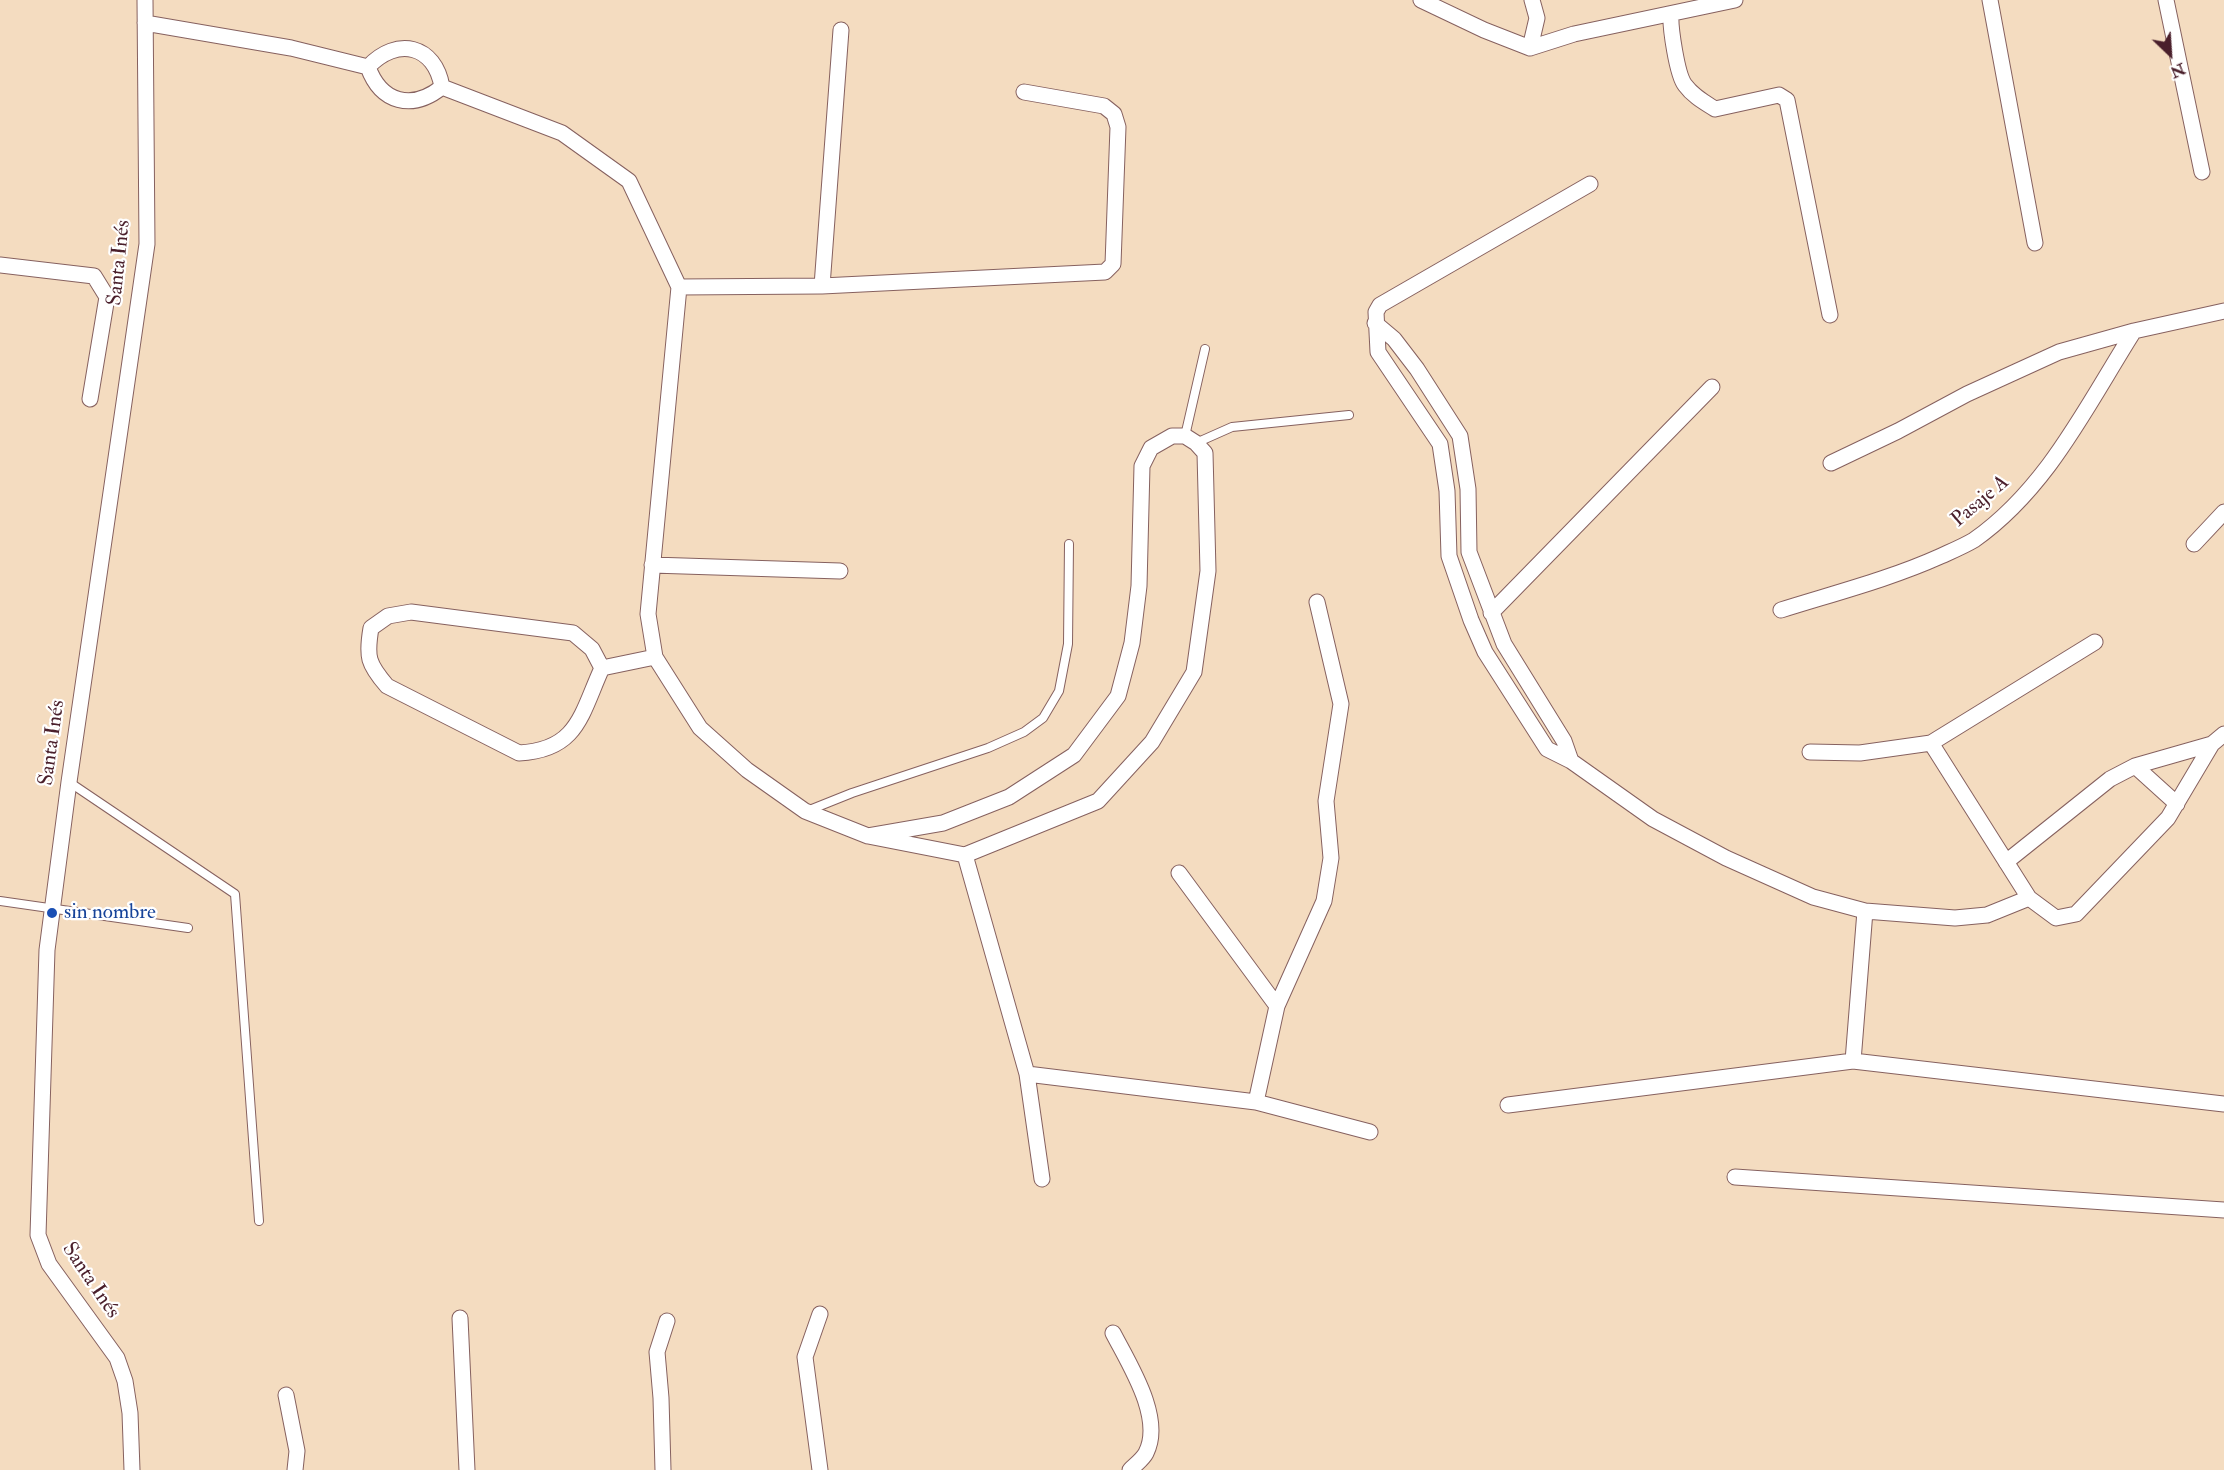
<!DOCTYPE html>
<html>
<head>
<meta charset="utf-8">
<style>
	body { margin:0 }
	#map { position:relative; width:2224px; height:1470px; overflow:hidden; background:#f4dcc0; font-family:"IM FELL Double Pica",serif }
	canvas { display:block }
	.north { position:absolute; left:2140px; top:24px; width:60px; height:60px; -webkit-text-stroke:4px #fff; paint-order:stroke; rotate:155deg; font-size:16px; font-weight:700; line-height:24px; text-align:center; color:#4a1f2b }
	.north::after { content:''; display:block; margin:auto; width:21px; height:27px; background:#4a1f2b; clip-path:polygon(50% 0,100% 100%,50% 72%,0 100%) }
</style>
</head>
<body>
<div id="map">
<canvas width="2224" height="1470"></canvas>
<div class="north">N</div>
</div>
<script>
const c = document.querySelector('canvas').getContext('2d');
c.lineJoin = 'round';
function trace(path, color, width, dash) {
  c.strokeStyle = color;
  c.lineWidth = width;
  c.lineCap = dash ? 'butt' : 'round';
  c.setLineDash(dash || []);
  c.stroke(path);
}
function write(font, color, halo, rows, align = 'center') {
  c.font = font + ' "IM FELL Double Pica",serif';
  c.lineWidth = 4.5;
  c.setLineDash([]);
  c.textBaseline = 'middle';
  c.strokeStyle = halo;
  c.fillStyle = color;
  for (const [text, x, y, turn = 0] of rows) {
    c.save();
    c.translate(x, y);
    c.rotate((+turn || 0) * Math.PI / 180);
    c.textAlign = isNaN(turn) ? turn : align;
    if (halo) c.strokeText(text, 0, 0);
    c.fillText(text, 0, 0);
    c.restore();
  }
}
const service = new Path2D(`
	M1185,436L1205,349
	M1196,443L1232,427L1349,415
	M69,782L235,894L259,1221
	M807,811L852,793L988,748L1024,732L1043,718L1059,691L1068,644L1069,544
	M0,901L188,928`);
const minor = new Path2D(`
	M1421,0L1484,30L1530,48
	M1990,0L2035,243
	M2166,0L2202,172
	M1671,14C1670,27 1677,75 1685,85C1693,96 1704,102 1715,109L1779,95L1787,100L1830,315
	M145,23L291,48L368,67
	M1530,48L1574,34L1735,0
	M1530,48L1537,18L1532,0
	M368,67C397,36 435,45 442,87
	M368,67C381,103 412,111 442,87
	M442,87L562,133L629,181L679,287L648,614L655,657L700,728L747,770L805,811L868,836L965,855L1098,801L1152,742L1194,672L1208,571L1205,453L1196,443L1185,436H1172L1151,448L1142,466L1139,586L1132,643L1118,696L1074,755L1009,797L943,823L868,836
	M1590,184L1380,305L1376,312L1378,352L1440,444L1447,491L1449,556L1471,620L1485,652L1547,749L1571,761L1653,819L1726,858L1813,897L1865,911L1955,918L1987,915L2029,898L2056,918L2076,914L2168,818L2212,744L2224,734
	M0,265L94,276L107,297L90,399
	M822,286L841,30
	M679,287L822,286L1105,272L1113,264L1118,127L1114,114L1104,106L1024,92
	M1375,323L1394,339L1417,369L1460,436L1468,489L1469,552L1504,644L1564,741L1571,761
	M1831,463L1898,431L1967,394L2059,352L2134,331L2224,311
	M2194,544L2224,512
	M652,565L840,571
	M1781,610C1835,593 1890,579 1941,556C1952,551 1964,546 1974,540C2048,488 2087,405 2134,331
	M411,612L573,633L592,649L602,668C581,714 578,750 519,753L387,686C368,664 366,657 371,628L388,616Z
	M1491,613L1712,387
	M602,668L655,657
	M1810,752L1860,753L1931,743
	M2135,766L2177,804
	M965,855L1027,1074L1042,1179
	M2006,862L2110,779L2135,766L2212,744
	M1179,873L1277,1006
	M2029,898L1931,743L2095,642
	M1865,911L1853,1061L2224,1104
	M1027,1074L1256,1102L1370,1132
	M1256,1102L1277,1006L1324,901L1331,858L1326,801L1341,704L1317,602
	M1508,1105L1853,1061
	M1735,1177L2224,1210
	M460,1318L467,1470
	M1113,1333C1129,1364 1164,1418 1146,1453C1143,1459 1135,1465 1130,1470
	M286,1395L297,1451L295,1470
	M132,1470L130,1413L125,1381L117,1358L49,1264L38,1235L47,950L69,782L147,244L145,0
	M663,1470L661,1398L657,1352L667,1321
	M820,1470L805,1357L820,1314`);
const markers = [
	[52,913,6,"#1a4fb4"]
];
const streetNames = [
	["Santa Inés",120,263,-84],
	["Pasaje A",1981,502,-40],
	["Santa Inés",53,743,-82],
	["Santa Inés",90,1281,56]
];
const transitNames = [
	["sin nombre",64,913]
];
trace(service, '#86615f', 10);
trace(minor, '#86615f', 17);
trace(service, '#fff', 8);
trace(minor, '#fff', 15);
for (const [x, y, r, color] of markers) {
  const dot = new Path2D();
  dot.arc(x, y, r, 0, 2 * Math.PI);
  c.fillStyle = color;
  c.fill(dot);
  trace(dot, '#fff', 2);
}
write('21px', '#4a1f2b', '#fff', streetNames);
write('21px', '#164399', '#fff', transitNames, 'left');
</script>
</body>
</html>
